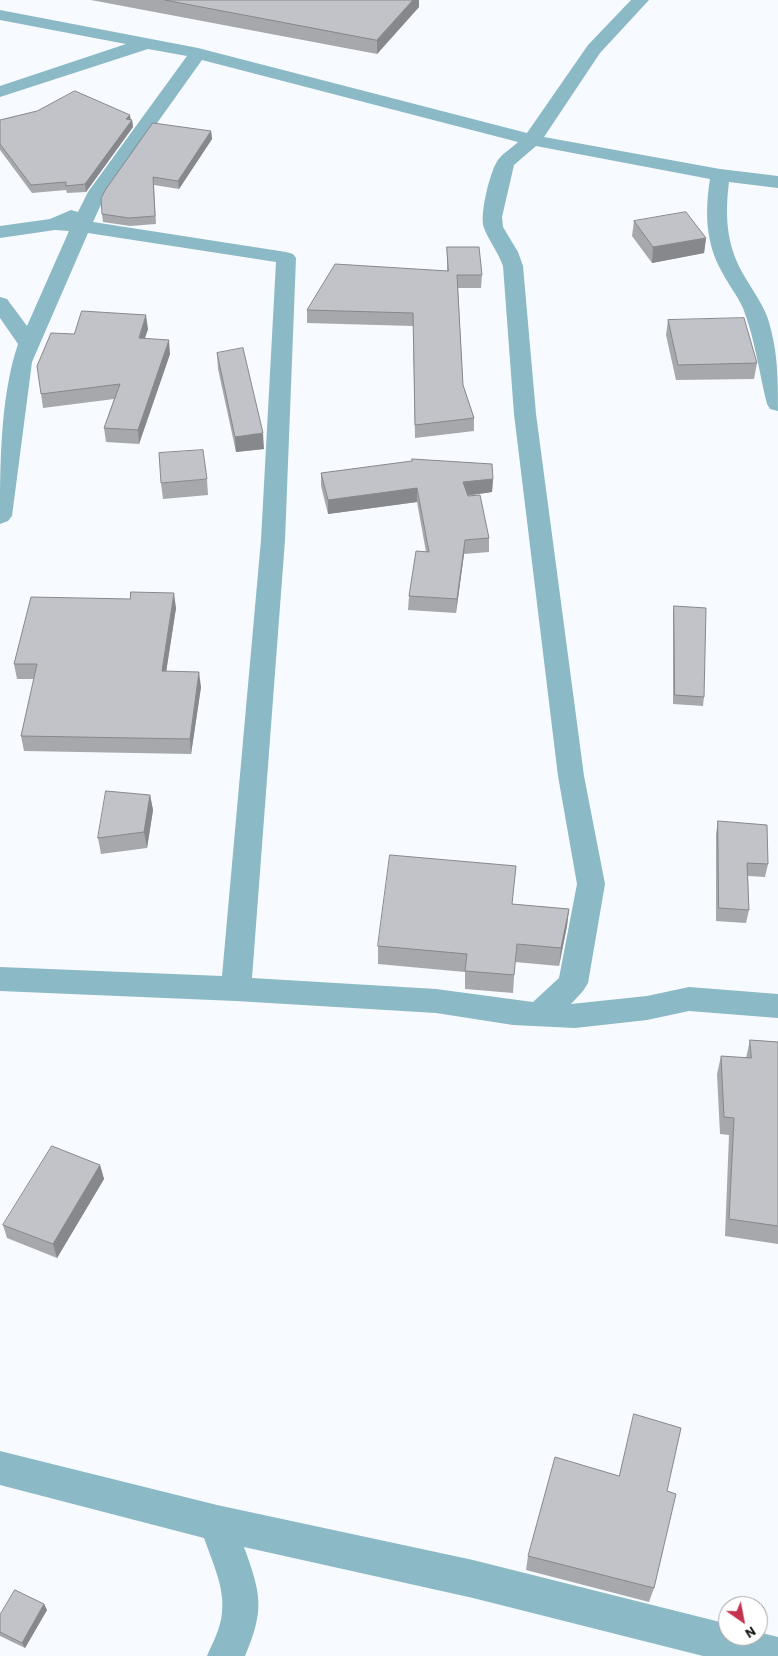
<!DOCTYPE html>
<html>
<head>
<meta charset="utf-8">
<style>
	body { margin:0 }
	#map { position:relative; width:778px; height:1656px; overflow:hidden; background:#f7faff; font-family:Barlow,sans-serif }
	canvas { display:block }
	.north { position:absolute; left:718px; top:1596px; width:50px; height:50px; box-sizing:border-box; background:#fff; border:1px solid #a1a1a2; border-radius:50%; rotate:147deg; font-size:14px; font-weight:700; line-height:20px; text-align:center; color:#141517 }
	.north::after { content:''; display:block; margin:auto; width:18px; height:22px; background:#c33350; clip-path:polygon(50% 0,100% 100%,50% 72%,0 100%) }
</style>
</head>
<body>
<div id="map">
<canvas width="778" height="1656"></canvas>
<div class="north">N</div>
</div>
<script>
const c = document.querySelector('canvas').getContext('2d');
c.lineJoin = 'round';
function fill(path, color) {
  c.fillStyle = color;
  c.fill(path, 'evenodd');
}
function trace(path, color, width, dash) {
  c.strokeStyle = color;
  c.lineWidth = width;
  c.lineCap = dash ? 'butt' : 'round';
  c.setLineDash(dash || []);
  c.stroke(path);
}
const minor = new Path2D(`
	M631,0H649L600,53L544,137L720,169L778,176V188L729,182C725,214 726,243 742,272C751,288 762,302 768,319C778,352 778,377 778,411L770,409L767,404C759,372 755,339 743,308C737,295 728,284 722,272C705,242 705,211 710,179L536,146L514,165L502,217L503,227L518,252L523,266L536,414L584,776L605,884L588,983L583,991L571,1004L647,996L689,987L778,994V1018L689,1011L647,1020L575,1028L513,1025L436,1013L236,1001L0,991V967L222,976L261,540L276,262L88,233L32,362L12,516L8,521L0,524C0,467 0,397 18,344L0,318V297L7,299L27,326L69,231L55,230L0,238V226L50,219L71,210L78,212L88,192L187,56L148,49L0,97V86L126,44L0,20V10L198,48L527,133L588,45ZM202,60L518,142C512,148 503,153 498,160C490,171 479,216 484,228C489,241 498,252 503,266L514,414L558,776L577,884L559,978L533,1002L436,989L252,978L285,540L296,258L293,254L286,252L93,222L105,196Z
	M0,1451L217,1505L473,1560L728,1624V1636H758V1632L778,1637V1656H703L473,1598L244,1547C261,1594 265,1609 245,1656H207C213,1642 221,1628 222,1612C225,1588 212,1561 204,1538L0,1485Z`);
const wall = new Path2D(`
	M91,0H419V7L377,54Z
	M0,120L130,119L132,120L133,127L86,192L67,193L66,190L32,193L0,150Z
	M211,131L212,139L179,189L154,185L156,224L130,226L103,222L102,214Z
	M634,221L706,238L704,253L652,263L632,236Z
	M447,247L482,275L481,288H458L463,385L474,418V431L415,438L413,326L307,323V310L447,271Z
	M668,320L757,363L754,379L676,380L666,335Z
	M148,329L145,338L170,354L139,444L106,442L104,428L114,399L43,408L41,394L74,334Z
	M217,353L264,449L236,452L218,369Z
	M321,473L493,479L492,492L467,496L489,538V552L464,554L456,613L408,610L409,596L426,552L417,502L328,514L321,486Z
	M207,479L208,495L163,499L161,483Z
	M674,606L704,697L703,706L673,704V614Z
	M176,608L166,671L201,687L191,754L24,751L21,736L34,679H17L14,664Z
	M150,795L153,810L147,848L101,854L98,838Z
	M718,821L768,864L765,877L748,876L749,910L746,923L716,921V834Z
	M512,904L569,909L567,926L559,966L515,962L513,993L465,989V972L378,964V946Z
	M750,1040L778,1042V1244L725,1236L729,1135L720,1134L717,1074L721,1056L746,1058Z
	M100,1165L104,1179L57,1258L7,1238L3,1225Z
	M619,1476L667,1491L654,1588L649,1602L526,1570L528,1556Z
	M44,1604L47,1610L25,1648L0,1636V1615Z`);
const shadedWall = new Path2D(`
	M413,0H419V7L377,54V40Z
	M130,115L131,121L132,120L133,127L86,192L85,184L126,119Z
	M211,131L212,139L179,189L178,181Z
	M706,238L704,253L652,263L653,247Z
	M146,315L148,329L140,352L139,338Z
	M169,340L170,354L139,444L138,430Z
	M263,433L264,449L236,452L235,437Z
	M493,479L492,492L462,496L463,482Z
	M417,488V502L328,514V500Z
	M465,540L464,554L456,613L457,599Z
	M174,593L176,608L164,686L162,671Z
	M199,672L201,687L191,754L190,739Z
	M150,795L153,810L147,848L144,832Z
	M569,909L567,926L559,966L561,948Z
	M100,1165L104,1179L57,1258L53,1244Z
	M44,1604L47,1610L25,1648L22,1643Z`);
const building = new Path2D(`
	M165,0H413L377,40Z
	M75,91L130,115L126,119L132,120L85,184L66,186V182L31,185L0,144V120L37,111Z
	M153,123L211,131L178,181L153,177L155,216L129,218L102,214L101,198L106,189Z
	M686,212L706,238L653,247L634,221Z
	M447,247H479L482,275H457L463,385L474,418L415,425L413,313L307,310L335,264L448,271Z
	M82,311L146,315L139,338L169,340L138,430L104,428L120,384L41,394L37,366L51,333L74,334Z
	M744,318L757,363L678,365L668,320Z
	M243,348L263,433L235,437L217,353Z
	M203,450L207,479L161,483L159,453Z
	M412,459L492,464L493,479L463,482L468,496L480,495L489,538L465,540L457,599L409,596L416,551L429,552L417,488L328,500L321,473L412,461Z
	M131,592L174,593L162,671L199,672L190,739L21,736L37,664H14L31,597L130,599Z
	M674,606L706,608L704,697L675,695Z
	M106,791L150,795L144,832L98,838Z
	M718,821L767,825L768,864L747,863L749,910L719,908Z
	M390,855L516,866L512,904L569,909L561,948L517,944L514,975L465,971L467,954L378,946Z
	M750,1040L778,1042V1226L729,1219L734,1118L724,1117L721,1056L751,1058Z
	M52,1146L100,1165L53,1244L3,1225Z
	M634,1414L681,1428L667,1491L676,1494L654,1588L528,1556L555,1457L619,1476Z
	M15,1590L44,1604L22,1643L0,1632V1615Z`);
fill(minor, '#8bb9c5');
fill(wall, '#a6a8ac');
fill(shadedWall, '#87888c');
fill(building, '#c1c3c8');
trace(building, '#87888c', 1);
</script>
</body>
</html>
